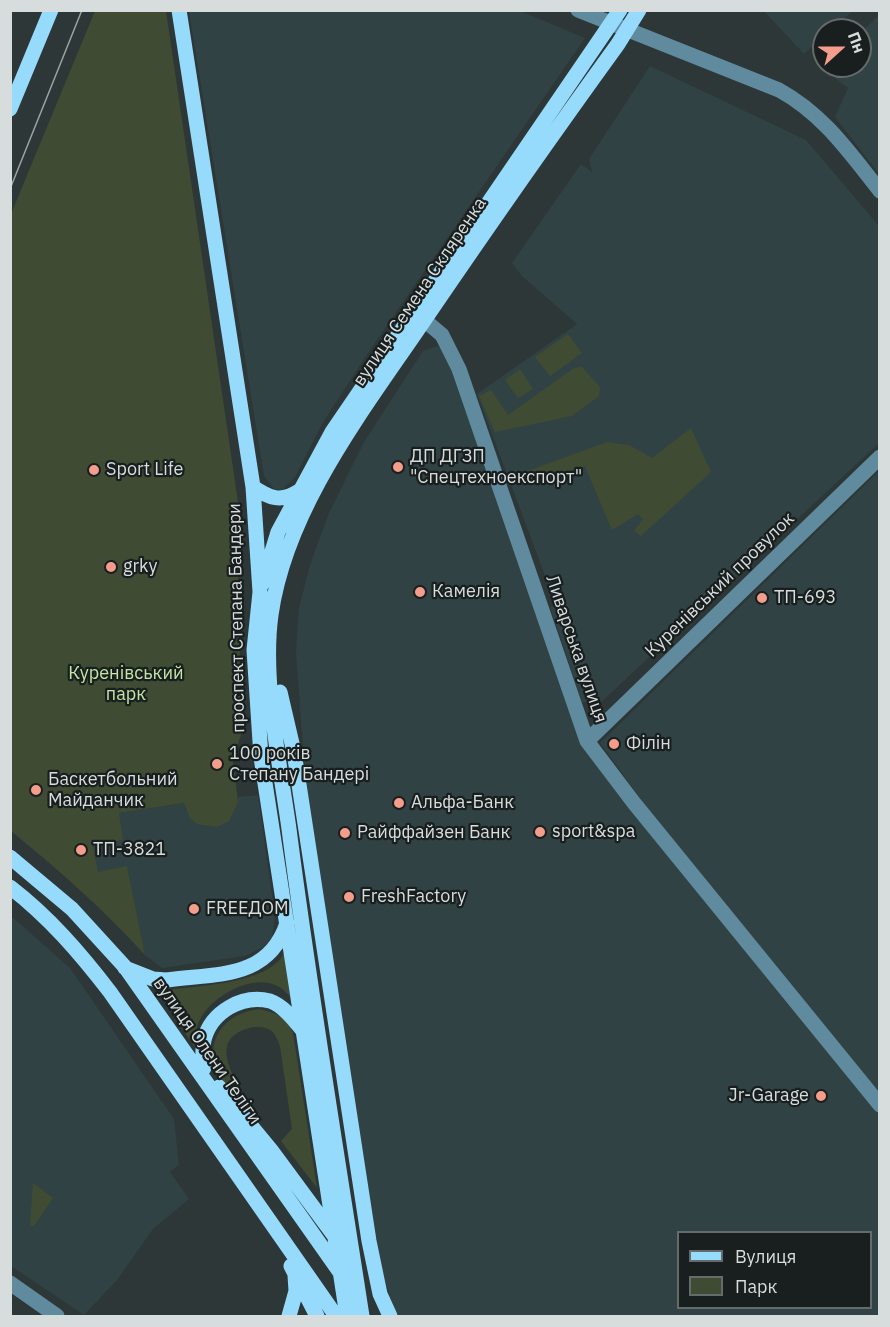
<!DOCTYPE html>
<html>
<head>
<meta charset="utf-8">
<style>
	body { margin:0 }
	#map { position:relative; width:890px; height:1327px; overflow:hidden; background:#2d3737; font-family:"IBM Plex Sans",sans-serif }
	canvas { display:block }
	.frame { position:absolute; inset:0; border:12px solid #d7dddd; pointer-events:none }
	.legend { position:absolute; left:677px; top:1231px; width:195px; height:78px; box-sizing:border-box; background:#191e1e; border:2px solid #656a6a; margin:0; padding:8px 10px; list-style:none; font-size:18px; color:#d7dddd }
	.legend li { display:flex; align-items:center; gap:12px; height:30px }
	.legend b { width:30px; border:2px solid #656a6a }
	.north { position:absolute; left:812px; top:18px; width:60px; height:60px; box-sizing:border-box; background:#191e1e; border:2px solid #656a6a; border-radius:50%; rotate:69deg; font-size:16px; font-weight:700; line-height:24px; text-align:center; color:#d7dddd }
	.north::after { content:''; display:block; margin:auto; width:21px; height:27px; background:#f49d8c; clip-path:polygon(50% 0,100% 100%,50% 72%,0 100%) }
</style>
</head>
<body>
<div id="map">
<canvas width="890" height="1327"></canvas>
<div class="frame"></div>
<ul class="legend">
<li><b style="height:8px;background:#97dbfc"></b>Вулиця</li>
<li><b style="height:16px;background:#3f4c33"></b>Парк</li>
</ul>
<div class="north">Пн</div>
</div>
<script>
const c = document.querySelector('canvas').getContext('2d');
c.lineJoin = 'round';
function fill(path, color) {
  c.fillStyle = color;
  c.fill(path, 'evenodd');
}
function trace(path, color, width, dash) {
  c.strokeStyle = color;
  c.lineWidth = width;
  c.lineCap = dash ? 'butt' : 'round';
  c.setLineDash(dash || []);
  c.stroke(path);
}
function write(font, color, halo, rows, align = 'center') {
  c.font = font + ' "IBM Plex Sans",sans-serif';
  c.lineWidth = 4.5;
  c.setLineDash([]);
  c.textBaseline = 'middle';
  c.strokeStyle = halo;
  c.fillStyle = color;
  for (const [text, x, y, turn = 0] of rows) {
    c.save();
    c.translate(x, y);
    c.rotate((+turn || 0) * Math.PI / 180);
    c.textAlign = isNaN(turn) ? turn : align;
    if (halo) c.strokeText(text, 0, 0);
    c.fillText(text, 0, 0);
    c.restore();
  }
}
const built = new Path2D(`
	M189,11H520L585,38L368,353L322,424L295,477L282,490L274,489L264,476Z
	M764,11H853L830,30H824V35L804,54Z
	M879,15V174L835,117L848,88L822,68L860,66V33Z
	M650,66L806,140L879,226V443L599,704L582,702L550,607L556,605L477,394L577,324L522,276L512,263L581,164L592,172L589,159Z
	M438,346L450,355L571,715L644,803L600,743L879,471V1316H398L393,1306L378,1259L307,798L296,653L299,608L310,565L329,513L364,442L423,351ZM678,1232H870V1308H678Z
	M258,795L275,917L272,937L265,946L245,956L162,968L145,955L127,867L98,872L93,846L122,840L118,813L185,803L186,810L238,802V797Z
	M10,915L70,968L174,1119L179,1165L170,1172L189,1199L153,1229L117,1280L84,1315L11,1266Z`);
const green = new Path2D(`
	M95,11H166L239,509L238,593L242,731L233,761L238,802L229,821L217,827L197,824L190,818L184,803L119,813L123,840L93,846L98,872L127,866L145,955C103,909 59,870 11,831V214Z
	M568,334L582,353L550,376L535,357Z
	M582,367L600,387L599,396L572,416L495,432L479,396L491,390L508,415L574,368Z
	M520,369L533,389L518,398L505,380Z
	M691,428L711,472L641,536L634,531L643,519L638,514L612,530L585,466L526,484L522,473L607,442L629,445L652,458Z
	M284,953L290,997C268,965 217,991 202,1016C195,1026 196,1036 195,1048L158,991C191,986 269,985 284,953Z
	M259,1009C276,1013 287,1016 293,1033L317,1188L281,1141L292,1129L280,1046C278,1041 275,1033 270,1030C257,1022 229,1031 227,1047C224,1060 234,1077 239,1088L233,1094C228,1087 219,1078 216,1070C205,1037 227,1013 259,1009Z
	M33,1183L53,1198L34,1226L30,1225Z`);
const minor = new Path2D(`
	M578,10L779,90C823,114 849,152 880,191
	M416,313L442,335L459,369L587,741L634,803L880,1105
	M587,741L880,457
	M10,1283L57,1316`);
const major = new Path2D(`
	M179,10L253,487L260,592L254,650L261,757L347,1316
	M10,109L51,10
	M253,487C269,498 281,503 299,491
	M262,584L278,532L332,432L620,10
	M280,692L294,752L369,1241L380,1294L390,1316
	M10,857L72,909L125,967L339,1271
	M10,887C49,917 80,953 110,992L336,1316
	M125,968L153,979L166,980C217,973 268,980 287,923
	M204,1068C203,1059 202,1048 204,1040C211,1012 242,994 270,1001C284,1006 295,1021 304,1032
	M219,1087L271,1150L333,1234
	M291,1266L317,1316
	M289,1316L296,1291L295,1275
	M362,1316C337,1154 310,992 289,829C280,764 262,680 271,615C286,508 364,409 423,322C487,228 552,135 618,44L639,10`);
const tram = new Path2D(`
	M10,189L82,10`);
const markers = [
	[398,467,6,"#f49d8c"],
	[94,470,6,"#f49d8c"],
	[111,567,6,"#f49d8c"],
	[420,592,6,"#f49d8c"],
	[762,598,6,"#f49d8c"],
	[614,744,6,"#f49d8c"],
	[217,764,6,"#f49d8c"],
	[36,790,6,"#f49d8c"],
	[399,803,6,"#f49d8c"],
	[540,832,6,"#f49d8c"],
	[345,833,6,"#f49d8c"],
	[81,850,6,"#f49d8c"],
	[349,897,6,"#f49d8c"],
	[194,909,6,"#f49d8c"],
	[821,1096,6,"#f49d8c"]
];
const streetNames = [
	["вулиця Семена Скляренка",420,292,-56],
	["Куренівський провулок",720,585,-44],
	["проспект Степана Бандери",237,618,-91],
	["Ливарська вулиця",576,649,71],
	["вулиця Олени Теліги",207,1051,55]
];
const poiNames = [
	["ДП ДГЗП",410,457],
	["\"Спецтехноекспорт\"",410,478],
	["Sport Life",106,470],
	["grky",123,567],
	["Камелія",432,592],
	["ТП-693",774,598],
	["Філін",626,744],
	["100 років",229,754],
	["Степану Бандері",229,775],
	["Баскетбольний",48,780],
	["Майданчик",48,801],
	["Альфа-Банк",411,803],
	["sport&spa",552,832],
	["Райффайзен Банк",357,833],
	["ТП-3821",93,850],
	["FreshFactory",361,897],
	["FREEДОМ",206,909],
	["Jr-Garage",809,1096,"right"]
];
const parkNames = [
	["Куренівський",126,674],
	["парк",126,695]
];
fill(built, '#304243');
fill(green, '#3f4c33');
trace(minor, '#608a9d', 15);
trace(major, '#97dbfc', 15);
trace(tram, '#9ca3a3', 1.5);
for (const [x, y, r, color] of markers) {
  const dot = new Path2D();
  dot.arc(x, y, r, 0, 2 * Math.PI);
  c.fillStyle = color;
  c.fill(dot);
  trace(dot, '#191e1e', 2);
}
write('18px', '#d7dddd', '#191e1e', streetNames);
write('18px', '#d7dddd', '#191e1e', poiNames, 'left');
write('18px', '#c3e5a5', '#191e1e', parkNames);
</script>
</body>
</html>
